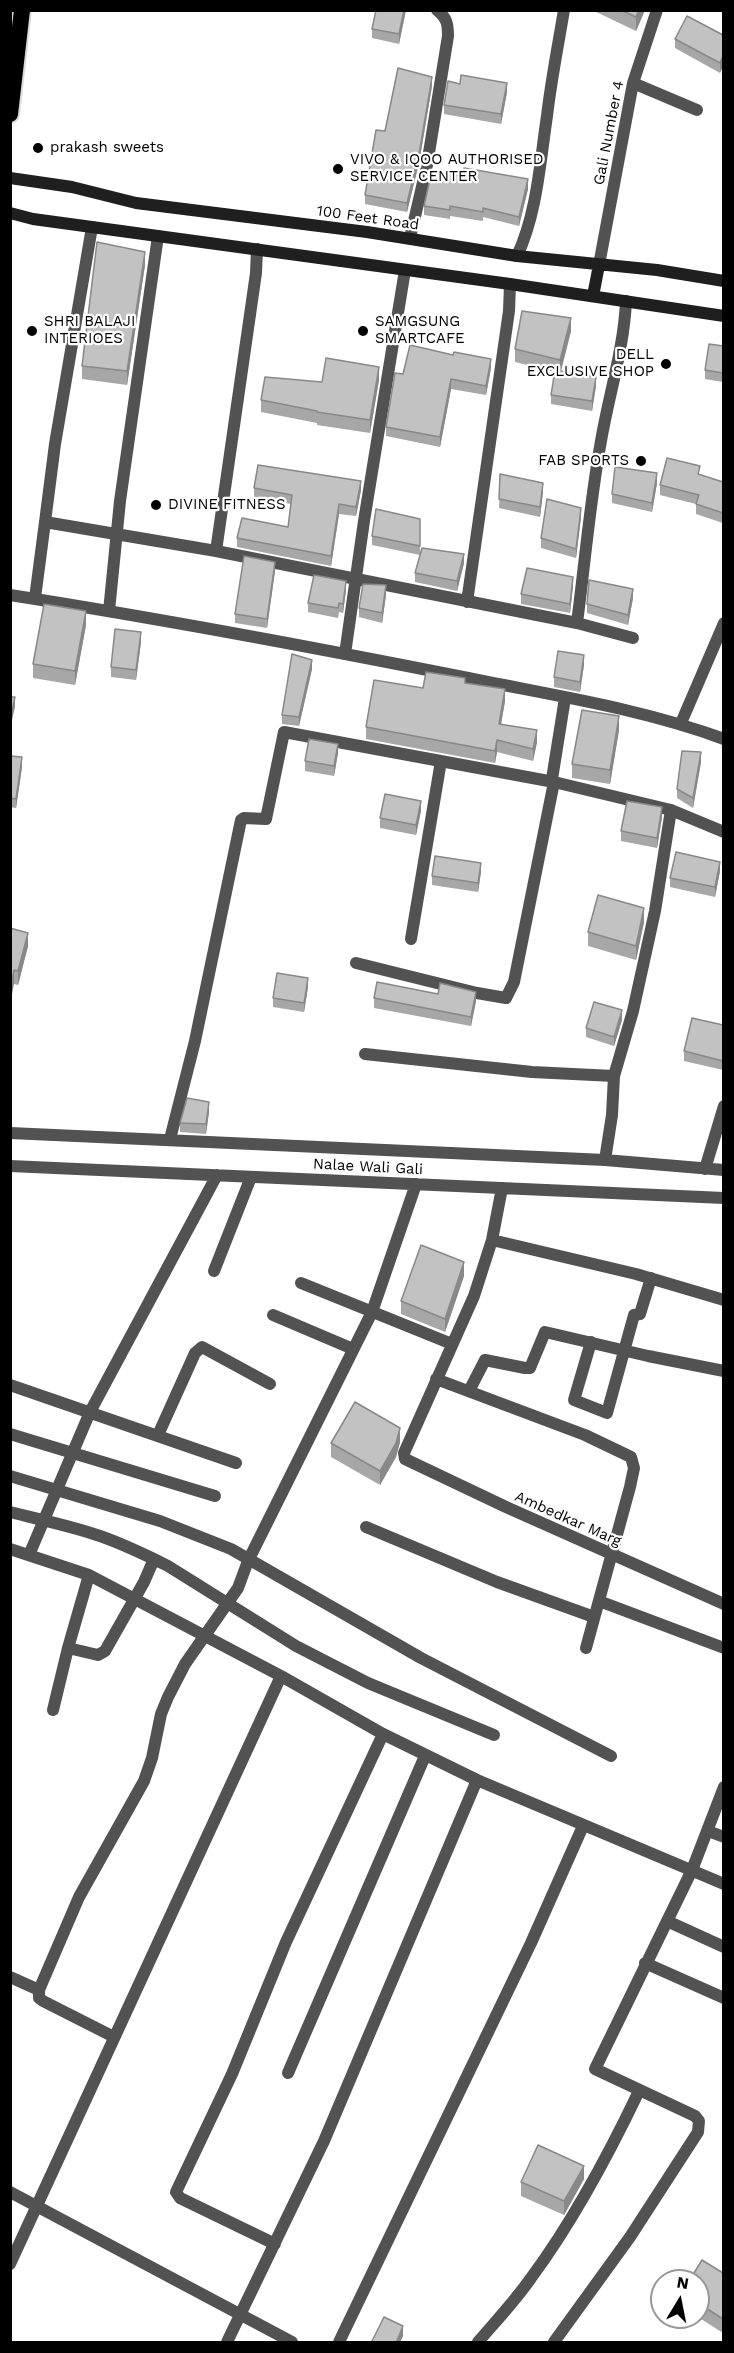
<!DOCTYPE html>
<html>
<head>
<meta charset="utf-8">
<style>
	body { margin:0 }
	#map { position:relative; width:734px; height:2353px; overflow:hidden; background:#fff; font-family:"Work Sans",sans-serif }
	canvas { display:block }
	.frame { position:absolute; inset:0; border:12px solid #000; pointer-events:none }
	.north { position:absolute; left:650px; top:2269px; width:60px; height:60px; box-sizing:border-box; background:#fff; border:2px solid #999; border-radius:50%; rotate:10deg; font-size:16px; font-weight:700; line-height:24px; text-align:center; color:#000 }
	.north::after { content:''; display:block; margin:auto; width:21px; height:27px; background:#000; clip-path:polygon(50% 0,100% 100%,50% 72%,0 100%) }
</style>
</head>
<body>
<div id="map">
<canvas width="734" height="2353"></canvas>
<div class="frame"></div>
<div class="north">N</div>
</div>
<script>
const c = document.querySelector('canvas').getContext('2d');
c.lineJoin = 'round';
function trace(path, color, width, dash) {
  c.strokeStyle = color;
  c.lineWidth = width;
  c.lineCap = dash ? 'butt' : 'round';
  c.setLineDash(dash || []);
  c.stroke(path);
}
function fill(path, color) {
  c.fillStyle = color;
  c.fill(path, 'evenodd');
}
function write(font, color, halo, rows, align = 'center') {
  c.font = font + ' "Work Sans",sans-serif';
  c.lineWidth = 4.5;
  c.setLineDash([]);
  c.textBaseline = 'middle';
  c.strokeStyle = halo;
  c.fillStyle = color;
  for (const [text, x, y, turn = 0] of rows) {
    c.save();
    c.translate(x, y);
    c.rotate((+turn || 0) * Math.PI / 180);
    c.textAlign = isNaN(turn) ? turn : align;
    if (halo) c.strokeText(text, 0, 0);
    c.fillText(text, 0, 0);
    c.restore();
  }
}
const minor = new Path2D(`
	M633,83L697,110
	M410,238L427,165L448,36C448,24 447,18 437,10
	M517,256C537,214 540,162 547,116C551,81 558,46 564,10
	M599,265L633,83L657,10
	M45,522L55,444L92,227
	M216,551L256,273L257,249
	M10,595C162,619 312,647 463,677C550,695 640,708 724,739
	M35,598L45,522L216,551L577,623L633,638
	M467,602L509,311L510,284
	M109,611L120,501L158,236
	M577,623C585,562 590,501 601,441C609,394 624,348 626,301
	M345,654L364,521L405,270
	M681,723L724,623
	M411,939L441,761
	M356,963L477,993L506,998L514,982L554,782L552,779L565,698
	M365,1054L532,1072L614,1076
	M10,1133L605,1160L724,1170
	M170,1139L195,1041L241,820L244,818L266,819L284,732L554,782L671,810L724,832
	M605,1160L612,1115L614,1076L633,1011L655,911L671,810
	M10,1166L724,1198
	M705,1169L724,1106
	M502,1188L492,1240L474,1296L404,1453L405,1459L506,1507L724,1604
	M492,1240L636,1274L724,1300
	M214,1271L251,1177
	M301,1283L452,1344
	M273,1315L353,1349
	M591,1342L574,1400L607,1413L634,1315L640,1314L651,1278
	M436,1379L585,1435L631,1457L634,1468L630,1487L586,1648
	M10,1385L236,1463
	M469,1391L485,1360L525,1368H530L545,1332L648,1356L724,1371
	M10,1434L215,1496
	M158,1435L195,1353L202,1347L270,1384
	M10,1476L160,1521L231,1549L421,1658L611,1756
	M10,1512C41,1520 71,1526 100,1536C123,1544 146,1555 168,1566L296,1646L368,1683L494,1735
	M366,1527L497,1582L594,1617
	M10,1549L89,1575L281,1676L383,1734L477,1780L724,1884
	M29,1555L90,1412L217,1175
	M599,1601L724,1648
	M68,1648L89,1575
	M53,1710L68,1648L98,1655L105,1651L144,1582L154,1559
	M708,1831L724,1837
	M667,1921L724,1947
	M645,1963L724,1998
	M10,1977L39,1990
	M114,2037L43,2001L39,1998V1990L79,1897L144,1781L152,1758L161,1714L168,1697L185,1664L238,1588L248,1561L372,1312L416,1184
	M288,2073L425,1756
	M10,2192L292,2342
	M275,2244L180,2198L176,2192L232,2074L286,1942L383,1734
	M10,2264L281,1676
	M227,2342L324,2141L477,1780
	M339,2342L531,1943L583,1826
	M478,2342C496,2321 515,2301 531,2278C574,2220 608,2156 639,2091
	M554,2342L630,2237L698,2132L699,2121L695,2116L595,2069L692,1870L724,1787`);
const secondary = new Path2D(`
	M10,178L72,187L136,203L367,232L517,256L657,270L724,281
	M10,213L33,219L510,284L724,316
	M593,296L599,265`);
const trunk = new Path2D(`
	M10,114L22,10`);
const wall = new Path2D(`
	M376,10H406L399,44L372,38V29Z
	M592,10H645L636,31Z
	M723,35L720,73L675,48V39Z
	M460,84L507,92L501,124L444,114V105Z
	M432,86L419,163L407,212L365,204V195L385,131Z
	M528,189L519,226L483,217V221L450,216V219L424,215V206Z
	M145,265L127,385L82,379V366Z
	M571,331L561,371L596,386L592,411L551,404V395L555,372L515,362V349Z
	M723,346V382L705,379V370Z
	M491,368L486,395L451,389L440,447L386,436V427L403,374Z
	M379,380L370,433L317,425V423L261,412V400L322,382Z
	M500,474L543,492L540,517L499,508Z
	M700,475L723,482V523L696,514V504L660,495V485Z
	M657,483L652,512L612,503V494Z
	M254,488L361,490L356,516L339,514L331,566L237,547V538L288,527L291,504L254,497Z
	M581,517L576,558L541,548V538Z
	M420,519V553L464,563L457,591L415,582V573L420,555L372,545V536Z
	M275,571L267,628L235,623V614Z
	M573,586L570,613L521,604V594Z
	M346,590L343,613L339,612L338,618L308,612V603Z
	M386,595L382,623L359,617V608Z
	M633,598L628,625L587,613V604Z
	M86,625L75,685L33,678V664Z
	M141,642L136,680L111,677V667Z
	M584,665L580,692L554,687V677Z
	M312,669L299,726L282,724V715Z
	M465,683L505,701L501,724L537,742L533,761L497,752L495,763L366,739V727L423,688Z
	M619,730L610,784L572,778V764Z
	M338,753L334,776L305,771V761Z
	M10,756L22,767L16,808L10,807Z
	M701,762L693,808L677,798V789Z
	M421,811L416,835L380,828V818Z
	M662,817L657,848L621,841V831Z
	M720,871L715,897L670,887V878Z
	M481,872L478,892L432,885V876Z
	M644,922L636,960L588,946V932Z
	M10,928L28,946L18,985L14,984Z
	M308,987L304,1012L273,1007V998Z
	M438,994L476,1001L471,1026L374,1008V998Z
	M622,1020L614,1046L586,1037V1028Z
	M723,1025V1070L684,1061V1051Z
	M209,1112L206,1134L180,1132V1123Z
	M464,1276L445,1332L401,1314V1301Z
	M400,1442L396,1457L380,1485L331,1457V1443Z
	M584,2179L564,2215L521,2196V2182Z
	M723,2273V2333L698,2317V2281Z`);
const shadedWall = new Path2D(`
	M404,10H406L399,44V34Z
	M639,10H645L636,31V17Z
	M723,56V66L720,73V63Z
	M432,77V86L419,163L407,212V203Z
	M507,83V92L501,124V114Z
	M528,179V189L519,226V217Z
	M145,252V265L127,385V371Z
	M571,318V331L560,374V360Z
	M491,359V368L486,395V386Z
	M379,367V380L370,433V420Z
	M596,377V386L592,411V401Z
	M451,379V389L440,447V437Z
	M657,473V483L652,512V503Z
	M361,481V490L356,516V507Z
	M543,483V492L540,517V507Z
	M339,504V514L331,566V556Z
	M581,508V517L576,558V549Z
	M464,554V563L457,591V581Z
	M275,562V571L267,628V619Z
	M573,577V586L570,613V604Z
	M346,581V590L343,613V604Z
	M386,585V595L382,623V613Z
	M633,589V598L628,625V615Z
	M86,611V625L75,685V671Z
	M141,632V642L136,680V670Z
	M584,655V665L580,692V682Z
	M312,660V669L299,726V717Z
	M505,689V701L499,736V724Z
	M15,697V707L10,729V720Z
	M619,716V730L610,784V770Z
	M537,730V742L533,761V749Z
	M497,740V752L495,763V751Z
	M338,744V753L334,776V766Z
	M701,752V762L693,808V798Z
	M22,757V767L16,808V799Z
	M421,801V811L416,835V825Z
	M662,807V817L657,848V838Z
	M720,862V871L715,897V887Z
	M481,863V872L478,892V883Z
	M644,908V922L636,960V946Z
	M28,933V946L18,985V971Z
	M14,970V984L10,1005V992Z
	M308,978V987L304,1012V1003Z
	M476,992V1001L471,1026V1017Z
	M622,1010V1020L614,1046V1037Z
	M209,1102V1112L206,1134V1124Z
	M464,1262V1276L445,1332V1319Z
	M400,1428V1442L396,1457L380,1485V1471Z
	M584,2166V2179L564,2215V2201Z
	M403,2326V2336L400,2343H396Z`);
const building = new Path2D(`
	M376,10H404L399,34L372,29Z
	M621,10H639L636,17Z
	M687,16L723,35V56L720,63L675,39Z
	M398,68L432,77L419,154L407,203L365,195L376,130L385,131Z
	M461,75L507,83L501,114L444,105L448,81L460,84Z
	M464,168L528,179L519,217L483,208V212L450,206V210L424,206L432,170L463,176Z
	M97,242L145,252L127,371L82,366Z
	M522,311L571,318L560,360L515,349Z
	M709,344L723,346V373L705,370Z
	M410,345L453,355L454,352L491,359L486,386L451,379L440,437L386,427L395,373L403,374Z
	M326,358L379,367L370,420L317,412V411L261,400L265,377L322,382Z
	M555,370L596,377L592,401L551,395Z
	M667,458L700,466L698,474L723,482V513L696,504L699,495L660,485Z
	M258,465L361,481L356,507L339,504L331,556L237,538L242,518L288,527L292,495L254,488Z
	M615,467L657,473L652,503L612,494Z
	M500,474L543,483L540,507L499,499Z
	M547,499L581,508L576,549L541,538Z
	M376,509L420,519V546L372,536Z
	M422,548L464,554L457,581L415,573Z
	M244,556L275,562L267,619L235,614Z
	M527,568L573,577L570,604L521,594Z
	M314,575L346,581L343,604L339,603L338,608L308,603Z
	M589,580L633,589L628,615L587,604Z
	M363,584L386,585L382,613L359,608Z
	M44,604L86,611L75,671L33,664Z
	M115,629L141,632L136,670L111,667Z
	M558,651L584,655L580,682L554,677Z
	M292,654L312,660L299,717L282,715Z
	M426,672L465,678V683L505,689L499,724L537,730L533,749L497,740L495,751L366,727L374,680L423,688Z
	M10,697H15L10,720Z
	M582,710L619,716L610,770L572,764Z
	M309,739L338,744L334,766L305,761Z
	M682,751L701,752L693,798L677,789Z
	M10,756L22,757L16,799L10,798Z
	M385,794L421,801L416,825L380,818Z
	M627,801L662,807L657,838L621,831Z
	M676,852L720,862L715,887L670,878Z
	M435,856L481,863L478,883L432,876Z
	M598,895L644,908L636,946L588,932Z
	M10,928L28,933L18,971L14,970L10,992Z
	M277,973L308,978L304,1003L273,998Z
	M377,982L438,994L440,983L476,992L471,1017L374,998Z
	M594,1002L622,1010L614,1037L586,1028Z
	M692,1018L723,1025V1061L684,1051Z
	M187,1098L209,1102L206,1124L180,1123Z
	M421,1245L464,1262L445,1319L401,1301Z
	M355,1402L400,1428L396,1443L380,1471L331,1443Z
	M538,2145L584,2166L564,2201L521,2182Z
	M702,2260L723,2273V2319L698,2303V2281H689Z
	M384,2317L403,2326L396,2343H371Z`);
const markers = [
	[38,148,6,"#000"],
	[338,169,6,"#000"],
	[32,331,6,"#000"],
	[363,331,6,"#000"],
	[666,364,6,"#000"],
	[641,461,6,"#000"],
	[156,505,6,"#000"]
];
const streetNames = [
	["Gali Number 4",609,133,-79],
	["100 Feet Road",368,218,8],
	["Nalae Wali Gali",368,1167,3],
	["Ambedkar Marg",568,1519,24]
];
const poiNames = [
	["prakash sweets",50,148],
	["VIVO & IQOO AUTHORISED",350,160],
	["SERVICE CENTER",350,177],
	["SHRI BALAJI",44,322],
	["INTERIOES",44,339],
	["SAMGSUNG",375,322],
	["SMARTCAFE",375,339],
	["DELL",654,355,"right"],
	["EXCLUSIVE SHOP",654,372,"right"],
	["FAB SPORTS",629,461,"right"],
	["DIVINE FITNESS",168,505]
];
trace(trunk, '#dbdbdb', 20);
trace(minor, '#525252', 12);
trace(secondary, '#1f1f1f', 12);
trace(trunk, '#000', 16);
fill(wall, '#a7a7a7');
fill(shadedWall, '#888');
fill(building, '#c2c2c2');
trace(building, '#888', 1.5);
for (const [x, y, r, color] of markers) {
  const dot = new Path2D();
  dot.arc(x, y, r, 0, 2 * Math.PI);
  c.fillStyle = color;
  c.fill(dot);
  trace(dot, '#fff', 2);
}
write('15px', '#000', '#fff', streetNames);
write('15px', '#000', '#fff', poiNames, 'left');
</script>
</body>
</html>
